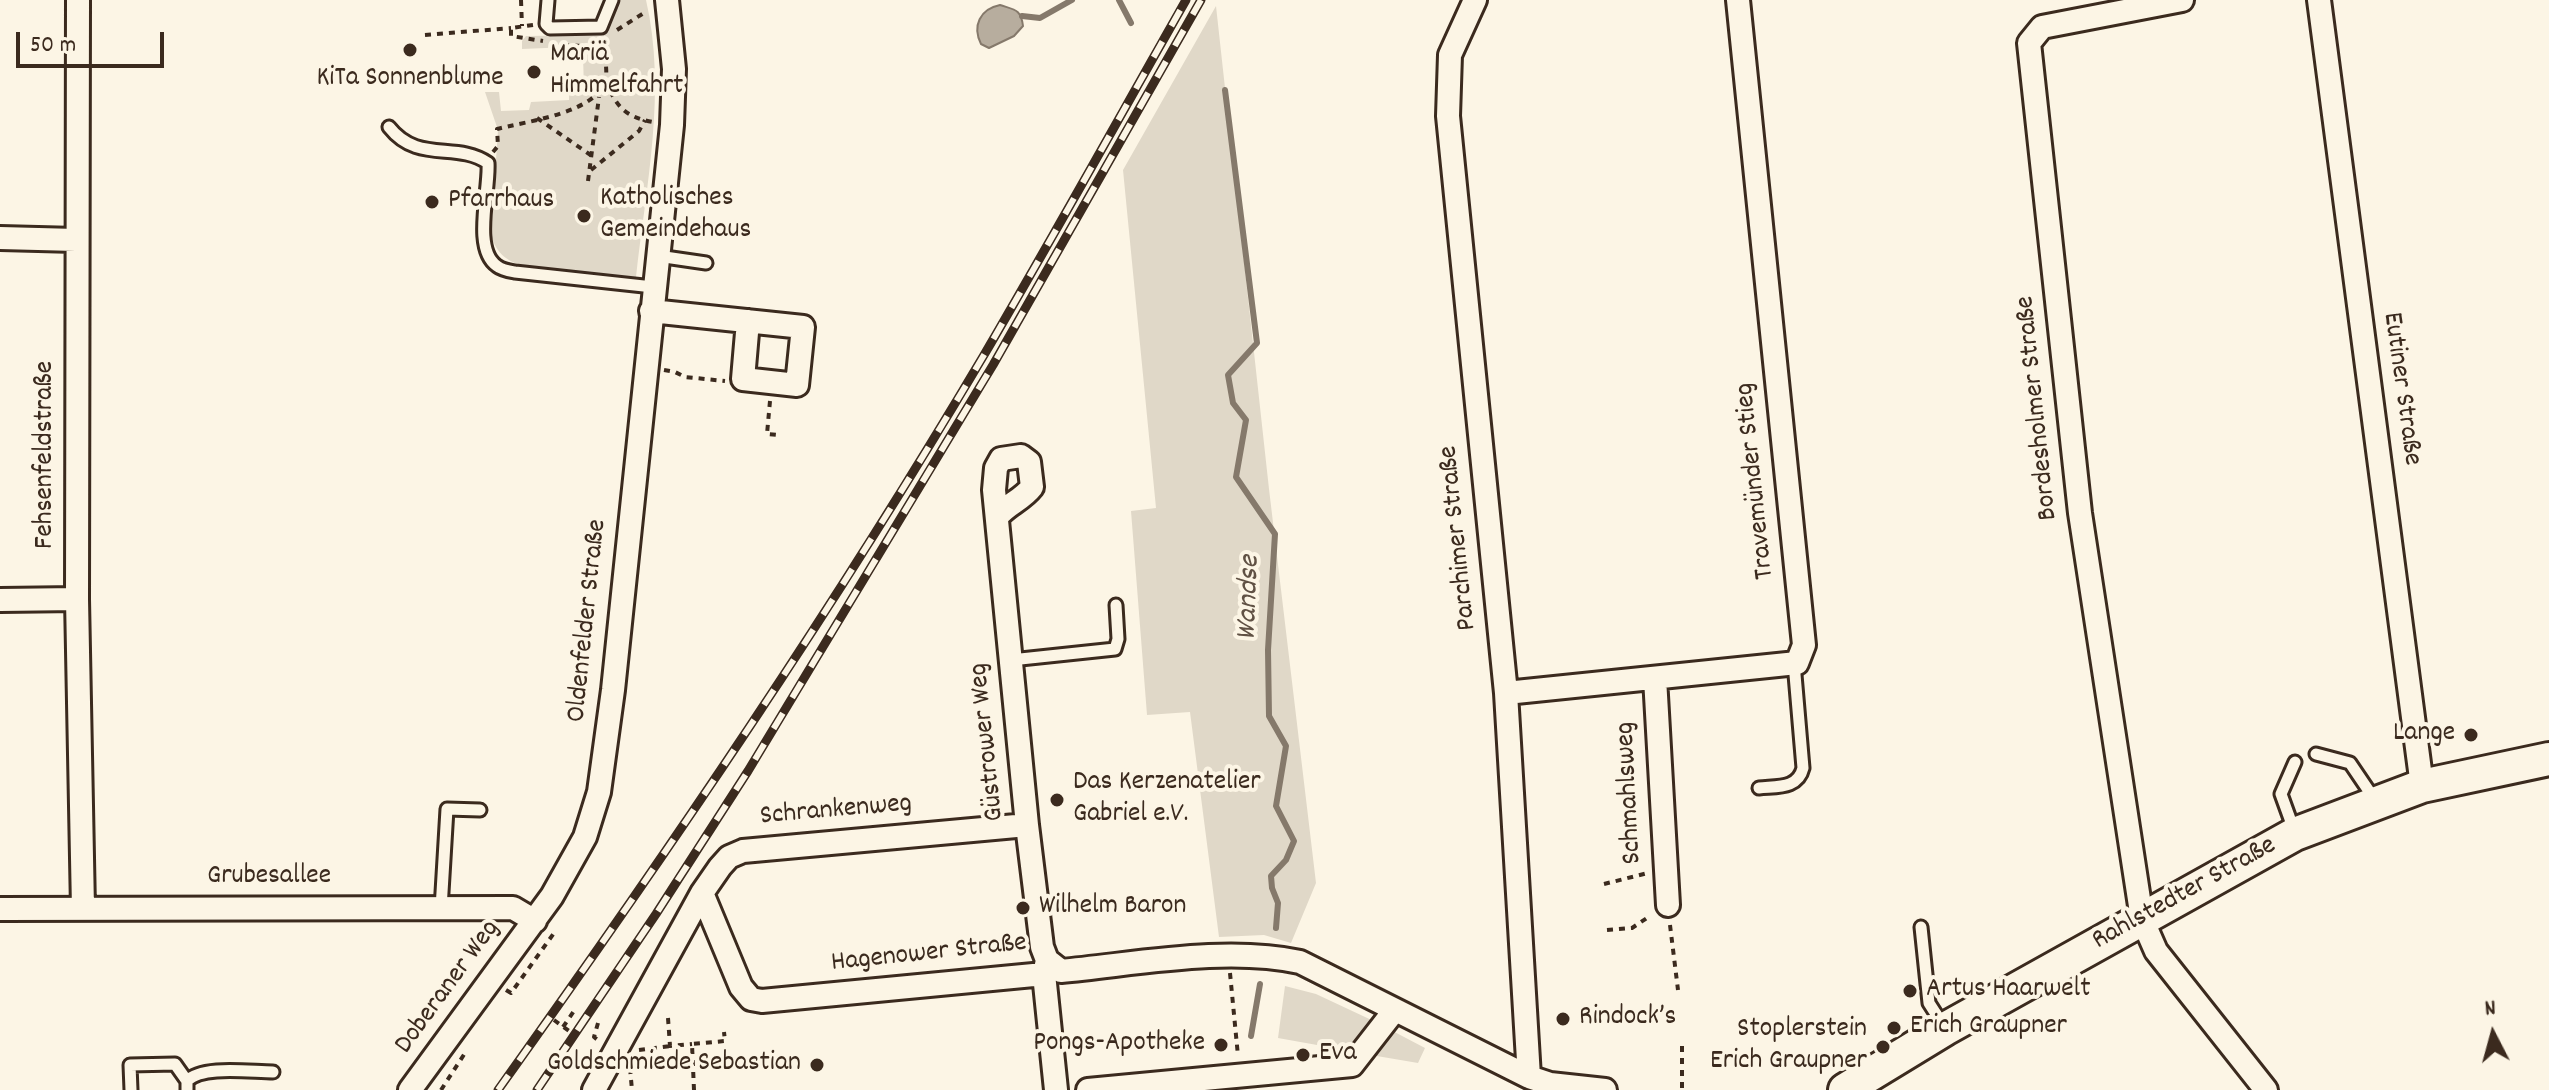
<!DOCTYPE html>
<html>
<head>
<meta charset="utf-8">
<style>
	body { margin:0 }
	#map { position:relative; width:2549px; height:1090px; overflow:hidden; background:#fcf5e5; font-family:Dekko,sans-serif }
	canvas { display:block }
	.north { position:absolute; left:2453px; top:994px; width:80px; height:80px; -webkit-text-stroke:6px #fcf5e5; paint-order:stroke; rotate:354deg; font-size:22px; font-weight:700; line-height:32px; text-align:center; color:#3b2a1e }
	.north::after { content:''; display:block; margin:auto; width:28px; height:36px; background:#3b2a1e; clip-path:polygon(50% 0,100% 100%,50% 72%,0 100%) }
	.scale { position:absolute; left:16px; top:32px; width:148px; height:36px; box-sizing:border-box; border:4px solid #3b2a1e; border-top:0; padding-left:10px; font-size:24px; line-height:28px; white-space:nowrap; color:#3b2a1e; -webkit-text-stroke:6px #fcf5e5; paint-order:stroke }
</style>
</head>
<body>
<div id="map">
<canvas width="2549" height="1090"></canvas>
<div class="north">N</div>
<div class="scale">50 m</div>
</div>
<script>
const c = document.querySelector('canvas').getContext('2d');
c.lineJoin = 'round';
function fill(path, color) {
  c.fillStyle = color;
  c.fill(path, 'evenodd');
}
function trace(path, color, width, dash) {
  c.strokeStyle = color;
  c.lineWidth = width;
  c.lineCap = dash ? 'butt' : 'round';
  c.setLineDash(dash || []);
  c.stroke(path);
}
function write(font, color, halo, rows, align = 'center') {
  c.font = font + ' Dekko,sans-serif';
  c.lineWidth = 8;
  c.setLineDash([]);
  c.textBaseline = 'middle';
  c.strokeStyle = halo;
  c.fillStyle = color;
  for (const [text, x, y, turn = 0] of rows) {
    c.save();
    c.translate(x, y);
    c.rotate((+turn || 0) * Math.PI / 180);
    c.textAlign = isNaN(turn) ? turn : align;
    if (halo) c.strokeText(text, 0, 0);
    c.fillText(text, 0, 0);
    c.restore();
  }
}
const green = new Path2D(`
	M621,0H646C667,91 646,186 636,277L522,266C505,260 496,252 491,235L498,130L485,92H499L501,111L529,110L531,102L569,100V91L584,90L583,55H569V47L522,49V41L526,36L604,35Z
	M1216,6L1269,489L1316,883L1291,943L1264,935L1219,937L1190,712L1147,715L1131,511L1156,508L1123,170Z
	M1285,986L1316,994L1380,1024L1356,1052L1278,1038Z
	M1385,1027L1425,1048L1418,1063L1365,1054Z`);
const water = new Path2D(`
	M1000,5C1015,10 1021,9 1023,26L1014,36L989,48L981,44C972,26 980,9 1000,5Z`);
const stream = new Path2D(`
	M1119,0L1131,23
	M1022,16L1040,18L1072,0
	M1225,90L1257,343L1228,375L1233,403L1246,420L1236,477L1275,534L1268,650L1269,716L1286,746L1276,806L1294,841L1286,860L1271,876L1272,888L1278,903L1276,928
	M1251,1036L1260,984`);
const path = new Path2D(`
	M521,0L522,26
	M533,25L511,28V36L543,41
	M617,30L647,11
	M425,35L511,28
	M563,45L604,47V45
	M606,80C615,106 625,117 653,122
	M537,118L592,156
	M493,152L498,146L497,129C527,121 599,113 606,78C607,69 605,57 604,47L610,40
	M591,170L639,131L645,120
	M588,181L599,97
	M664,370L675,372L685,377L725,381
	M770,401L767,434L778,435
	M1604,884L1648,873
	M1670,925L1678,990
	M1607,930L1632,928L1650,916
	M1230,973L1238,1056
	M506,990L511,993L554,933
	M668,1018L670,1046L692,1044
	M554,1020L572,1033
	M598,1023L594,1037L599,1041
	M563,1027L576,1008
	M1682,1046V1090
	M639,1050L670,1046
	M630,1068L632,1090
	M441,1090L465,1053
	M694,1090L692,1044L725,1041L724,1032`);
const lane = new Path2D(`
	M548,0L546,24L550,28L601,27L612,0
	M389,127C418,164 456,141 488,163C490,190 472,249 497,266C502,270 509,271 515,272L653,287
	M658,256L706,263
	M1011,660L1115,649L1118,639L1116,605
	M2316,754L2350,763L2375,800
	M1759,788C1777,786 1798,789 1803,768L1794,663
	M2294,830L2281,794L2295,762
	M441,909L447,809L480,810
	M1921,927L1929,1003L1943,1025
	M131,1090L130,1065L175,1064L187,1081
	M187,1090V1081C202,1065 250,1072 273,1072`);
const street = new Path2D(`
	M78,0L77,599L83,909
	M1475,0L1450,55L1448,116L1506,693L1529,1077
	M2182,0L2042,27L2029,43L2080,513L2142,919L2156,951L2266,1090
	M2319,0L2422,786
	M0,238L76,240
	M651,311L803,327L797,385L743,379L748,321
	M998,516C1008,504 1022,500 1032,487L1029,462L1021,456L1001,459L996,468L994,490L1027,825L1042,947L1047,960
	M0,600L77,599
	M1655,678L1668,905
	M1506,693L1797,663L1804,645L1738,0
	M702,893L741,987L751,999L762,1001L1044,974L1047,960
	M0,909L513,908L535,921
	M1047,960L1061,971C1137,964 1225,946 1300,962L1529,1077L1550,1084L1605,1090
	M1044,974L1056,1090
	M410,1090L552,896L585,837L599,792L613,690L672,125L674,69L667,0
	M594,1090L702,893L720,867L729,857L743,851L1027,825
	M1088,1090L1352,1065L1394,1011`);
const secondary = new Path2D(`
	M1845,1090L1945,1029L2295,834L2422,786L2549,759`);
const rail = new Path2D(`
	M498,1090C669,851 834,608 984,355C1053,237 1119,118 1186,0
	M537,1090L656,914L748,771L993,365L1201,0`);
const markers = [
	[410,50,8,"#3b2a1e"],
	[534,72,8,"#3b2a1e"],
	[432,202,8,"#3b2a1e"],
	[584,216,8,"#3b2a1e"],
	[2471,735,8,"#3b2a1e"],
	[1057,800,8,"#3b2a1e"],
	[1023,908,8,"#3b2a1e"],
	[1910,991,8,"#3b2a1e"],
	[1563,1019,8,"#3b2a1e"],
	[1894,1028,8,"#3b2a1e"],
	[1221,1045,8,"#3b2a1e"],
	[1883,1047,8,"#3b2a1e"],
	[1303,1055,8,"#3b2a1e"],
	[817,1065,8,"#3b2a1e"]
];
const poiNames = [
	["Mariä",550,56],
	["Himmelfahrt",550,88],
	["KiTa Sonnenblume",410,80,"center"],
	["Katholisches",600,200],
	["Gemeindehaus",600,232],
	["Pfarrhaus",448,202],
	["Lange",2455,735,"right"],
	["Das Kerzenatelier",1073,784],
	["Gabriel e.V.",1073,816],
	["Wilhelm Baron",1039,908],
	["Artus Haarwelt",1926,991],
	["Rindock’s",1579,1019],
	["Erich Graupner",1910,1028],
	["Stoplerstein",1867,1031,"right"],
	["Erich Graupner",1867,1063,"right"],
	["Pongs-Apotheke",1205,1045,"right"],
	["Eva",1319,1055],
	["Goldschmiede Sebastian",801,1065,"right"]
];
const streetNames = [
	["Eutiner Straße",2400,389,82],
	["Bordesholmer Straße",2039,408,-96],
	["Fehsenfeldstraße",47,455,-90],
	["Travemünder Stieg",1757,481,-96],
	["Parchimer Straße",1460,538,-96],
	["Oldenfelder Straße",589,621,-84],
	["Güstrower Weg",989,742,-96],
	["Schmahlsweg",1631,793,-93],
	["Schrankenweg",836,812,-5],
	["Grubesallee",269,878],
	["Rahlstedter Straße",2185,895,-29],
	["Hagenower Straße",929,955,-6],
	["Doberaner Weg",449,988,-54]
];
const waterNames = [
	["Wandse",1251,598,-88]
];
fill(green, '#e0d8c8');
fill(water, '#b7ad9e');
trace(water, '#85796b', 2);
trace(stream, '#85796b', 6);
trace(lane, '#3b2a1e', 17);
trace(street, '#3b2a1e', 28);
trace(secondary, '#3b2a1e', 38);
trace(path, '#3b2a1e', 4, [6, 6]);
trace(lane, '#fcf5e5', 11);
trace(street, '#fcf5e5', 22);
trace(secondary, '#fcf5e5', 32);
trace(rail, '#3b2a1e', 9);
trace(rail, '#fcf5e5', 6, [18]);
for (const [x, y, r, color] of markers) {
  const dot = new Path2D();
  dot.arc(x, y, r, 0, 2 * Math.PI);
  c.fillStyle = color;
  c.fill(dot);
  trace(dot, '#fcf5e5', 3);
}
write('28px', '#3b2a1e', '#fcf5e5', poiNames, 'left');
write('28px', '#3b2a1e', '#fcf5e5', streetNames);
write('italic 30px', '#605144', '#fcf5e5', waterNames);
</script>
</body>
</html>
